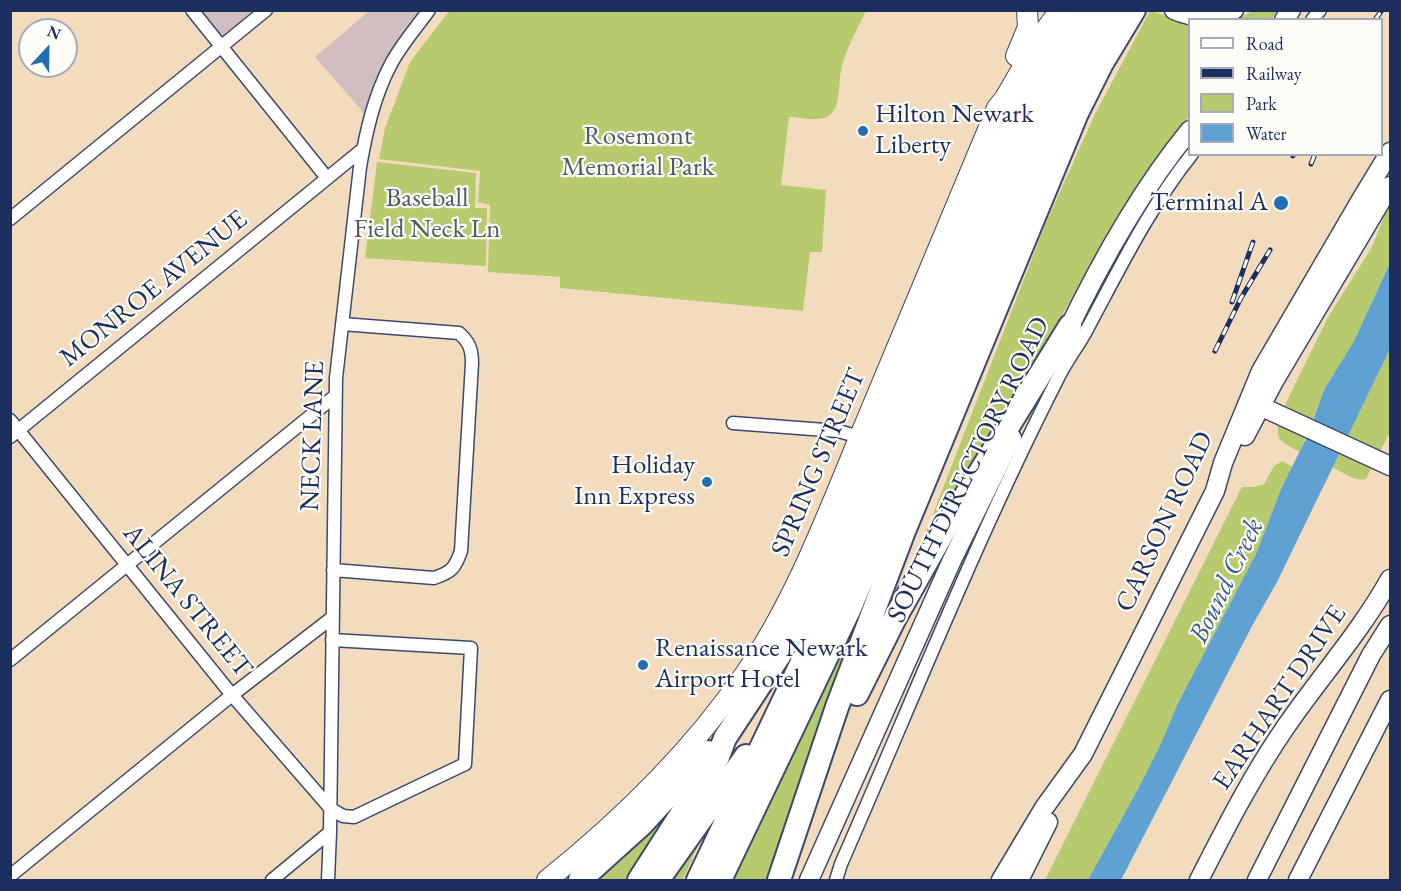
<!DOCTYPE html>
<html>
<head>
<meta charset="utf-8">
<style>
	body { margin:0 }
	#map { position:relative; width:1401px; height:891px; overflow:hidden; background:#f3dcbe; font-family:"EB Garamond",serif }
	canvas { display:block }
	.frame { position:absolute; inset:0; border:12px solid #1b2f5e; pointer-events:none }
	.legend { position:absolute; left:1188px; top:18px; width:195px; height:138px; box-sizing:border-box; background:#fdfcf7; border:2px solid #a3aaba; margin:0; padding:8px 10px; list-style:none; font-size:18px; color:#1b2f5e }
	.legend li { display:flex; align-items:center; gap:12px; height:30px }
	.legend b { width:30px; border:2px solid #a3aaba }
	.north { position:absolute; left:18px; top:18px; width:60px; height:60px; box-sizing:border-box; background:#fdfcf7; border:2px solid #a3aaba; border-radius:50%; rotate:22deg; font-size:16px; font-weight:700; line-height:24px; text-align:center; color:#1b2f5e }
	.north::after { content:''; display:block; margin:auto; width:21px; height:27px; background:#1f6fb2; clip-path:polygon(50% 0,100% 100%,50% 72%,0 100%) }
</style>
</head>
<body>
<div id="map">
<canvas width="1401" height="891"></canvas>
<div class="frame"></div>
<ul class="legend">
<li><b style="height:8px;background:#fff"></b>Road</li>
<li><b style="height:8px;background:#1b2f5e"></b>Railway</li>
<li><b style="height:16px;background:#b7cb6e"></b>Park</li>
<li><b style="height:16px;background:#5fa1d3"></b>Water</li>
</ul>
<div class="north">N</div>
</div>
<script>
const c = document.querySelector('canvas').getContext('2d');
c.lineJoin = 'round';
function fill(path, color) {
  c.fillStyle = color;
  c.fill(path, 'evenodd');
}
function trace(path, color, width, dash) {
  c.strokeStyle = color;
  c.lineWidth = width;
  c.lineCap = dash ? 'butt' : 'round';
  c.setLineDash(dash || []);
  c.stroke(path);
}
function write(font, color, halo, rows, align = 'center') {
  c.font = font + ' "EB Garamond",serif';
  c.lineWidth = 4.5;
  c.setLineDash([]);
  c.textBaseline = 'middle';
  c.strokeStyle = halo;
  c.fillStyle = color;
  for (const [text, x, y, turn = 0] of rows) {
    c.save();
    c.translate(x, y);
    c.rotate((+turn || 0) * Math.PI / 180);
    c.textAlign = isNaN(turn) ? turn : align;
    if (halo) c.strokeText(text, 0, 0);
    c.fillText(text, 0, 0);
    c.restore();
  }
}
const industrial = new Path2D(`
	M199,11H265L225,43Z
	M369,11H432L375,91L371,121L315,57Z`);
const green = new Path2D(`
	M450,10L866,11C858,28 844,52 841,71C838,84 841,106 830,115C820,123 800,117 789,117L781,185L826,190L822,252H810L803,311L560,288V277L488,272L490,205L478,202L480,171L379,159L385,128L410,62Z
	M1150,11L1189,22V116L1176,133L1108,235L1016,395L912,568L1045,225L1095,114Z
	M1253,11H1278L1271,19L1234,20Z
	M377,162L476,173L475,208H487L486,266L365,258Z
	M1390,201V263L1354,341L1324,390L1300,452C1279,440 1275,442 1279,417L1328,317L1372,247Z
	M1390,349V432L1366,479C1355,482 1343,472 1332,467Z
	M1282,461L1293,467L1281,489L1256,554L1178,703L1160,747L1139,787L1088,880H1045L1242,487H1254L1264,484L1274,466Z
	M838,649L845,652L766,880H726Z
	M679,800L629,880H590Z
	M708,822L683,880H665Z`);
const water = new Path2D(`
	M1390,263V349L1277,582L1252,626L1121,880H1088L1139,787L1160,746L1178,703L1256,554L1281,489L1307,437L1324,390L1354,341Z`);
const street = new Path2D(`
	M192,10L327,178
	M1312,20L1320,10
	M10,219L266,10
	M10,420L232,695L331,809L343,816L354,817L465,764L471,648L332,640
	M733,423L838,431L860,437
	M10,437L363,149
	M333,570L434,578C452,572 455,568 461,551L472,363C472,349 469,342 459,333L342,324
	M10,660L335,396
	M10,876L232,695L333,617
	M272,880L330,832
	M328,880L330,832L336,378L360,167C366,132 374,96 391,64C401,45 416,28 429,10
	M836,880L841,864C912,702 977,537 1057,380C1065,363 1076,349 1085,333C1118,272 1148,209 1192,154`);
const secondary = new Path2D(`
	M1174,10C1194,19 1214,18 1234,10
	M1284,20L1291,10
	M1065,336C1099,265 1139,192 1190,130
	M1260,406L1390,466
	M1245,436L1273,383L1390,186
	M809,880L952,560L1012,438
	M1001,880L1044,808L1083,754L1215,491L1223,463L1261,371L1362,198L1390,152
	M1019,880L1048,822
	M1199,880C1226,827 1253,774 1287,725C1321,676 1361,631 1390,579
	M1257,880L1371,655L1390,625
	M1298,880L1390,700`);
const primary = new Path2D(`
	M1016,56L1028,27L1027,10
	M547,880C622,820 690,754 745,674C795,601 826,518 860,436C906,327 951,217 997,108L1005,98L1041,36L1060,10`);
const highway = new Path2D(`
	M857,694L895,618L945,529L1070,326
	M580,880L642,824L708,752
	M639,880L718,757L725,738L779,656L813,593L990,172L1031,88L1075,10
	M658,880L746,756
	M698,880L833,597L1028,131L1053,80L1093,10
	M720,880L850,608L1060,106L1085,56L1111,10
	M779,880L837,707L904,531L1077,113L1102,63L1134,10`);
const rail = new Path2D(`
	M1375,20L1382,10
	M1293,156L1294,154
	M1311,164L1315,154
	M1232,302L1253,242
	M1215,351L1241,298L1270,250`);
const markers = [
	[863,131,6,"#1f6fb2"],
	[1281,203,8,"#1f6fb2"],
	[707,482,6,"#1f6fb2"],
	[643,665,6,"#1f6fb2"]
];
const poiNames = [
	["Hilton Newark",875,115],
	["Liberty",875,146],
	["Terminal A",1268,203,"right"],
	["Holiday",695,466,"right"],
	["Inn Express",695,497,"right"],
	["Renaissance Newark",655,649],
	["Airport Hotel",655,680]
];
const parkNames = [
	["Rosemont",638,137],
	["Memorial Park",638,168],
	["Baseball",427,199],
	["Field Neck Ln",427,230]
];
const streetNames = [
	["MONROE AVENUE",154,289,-39],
	["NECK LANE",313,436,-88],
	["SPRING STREET",819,463,-67],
	["SOUTH DIRECTORY ROAD",969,470,-64],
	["CARSON ROAD",1165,522,-65],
	["ALINA STREET",187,601,51],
	["EARHART DRIVE",1280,698,-56]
];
const waterNames = [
	["Bound Creek",1227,581,-64]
];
fill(industrial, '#d1bfbf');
fill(green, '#b7cb6e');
fill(water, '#5fa1d3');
trace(street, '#3b496c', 15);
trace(secondary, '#3b496c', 21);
trace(primary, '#3b496c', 22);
trace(highway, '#3b496c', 26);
trace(street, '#fff', 12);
trace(secondary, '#fff', 18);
trace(primary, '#fff', 20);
trace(highway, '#fff', 22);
trace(rail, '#1b2f5e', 5);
trace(rail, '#fdfcf7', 3, [9]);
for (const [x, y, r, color] of markers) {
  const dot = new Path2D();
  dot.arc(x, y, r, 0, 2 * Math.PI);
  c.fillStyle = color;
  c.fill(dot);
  trace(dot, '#fdfcf7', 2);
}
write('27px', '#1b2f5e', '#fdfcf7', poiNames, 'left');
write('27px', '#4a5e63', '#fdfcf7', parkNames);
write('27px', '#1b2f5e', '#fdfcf7', streetNames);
write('italic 28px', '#365d8d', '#fdfcf7', waterNames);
</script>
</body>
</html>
